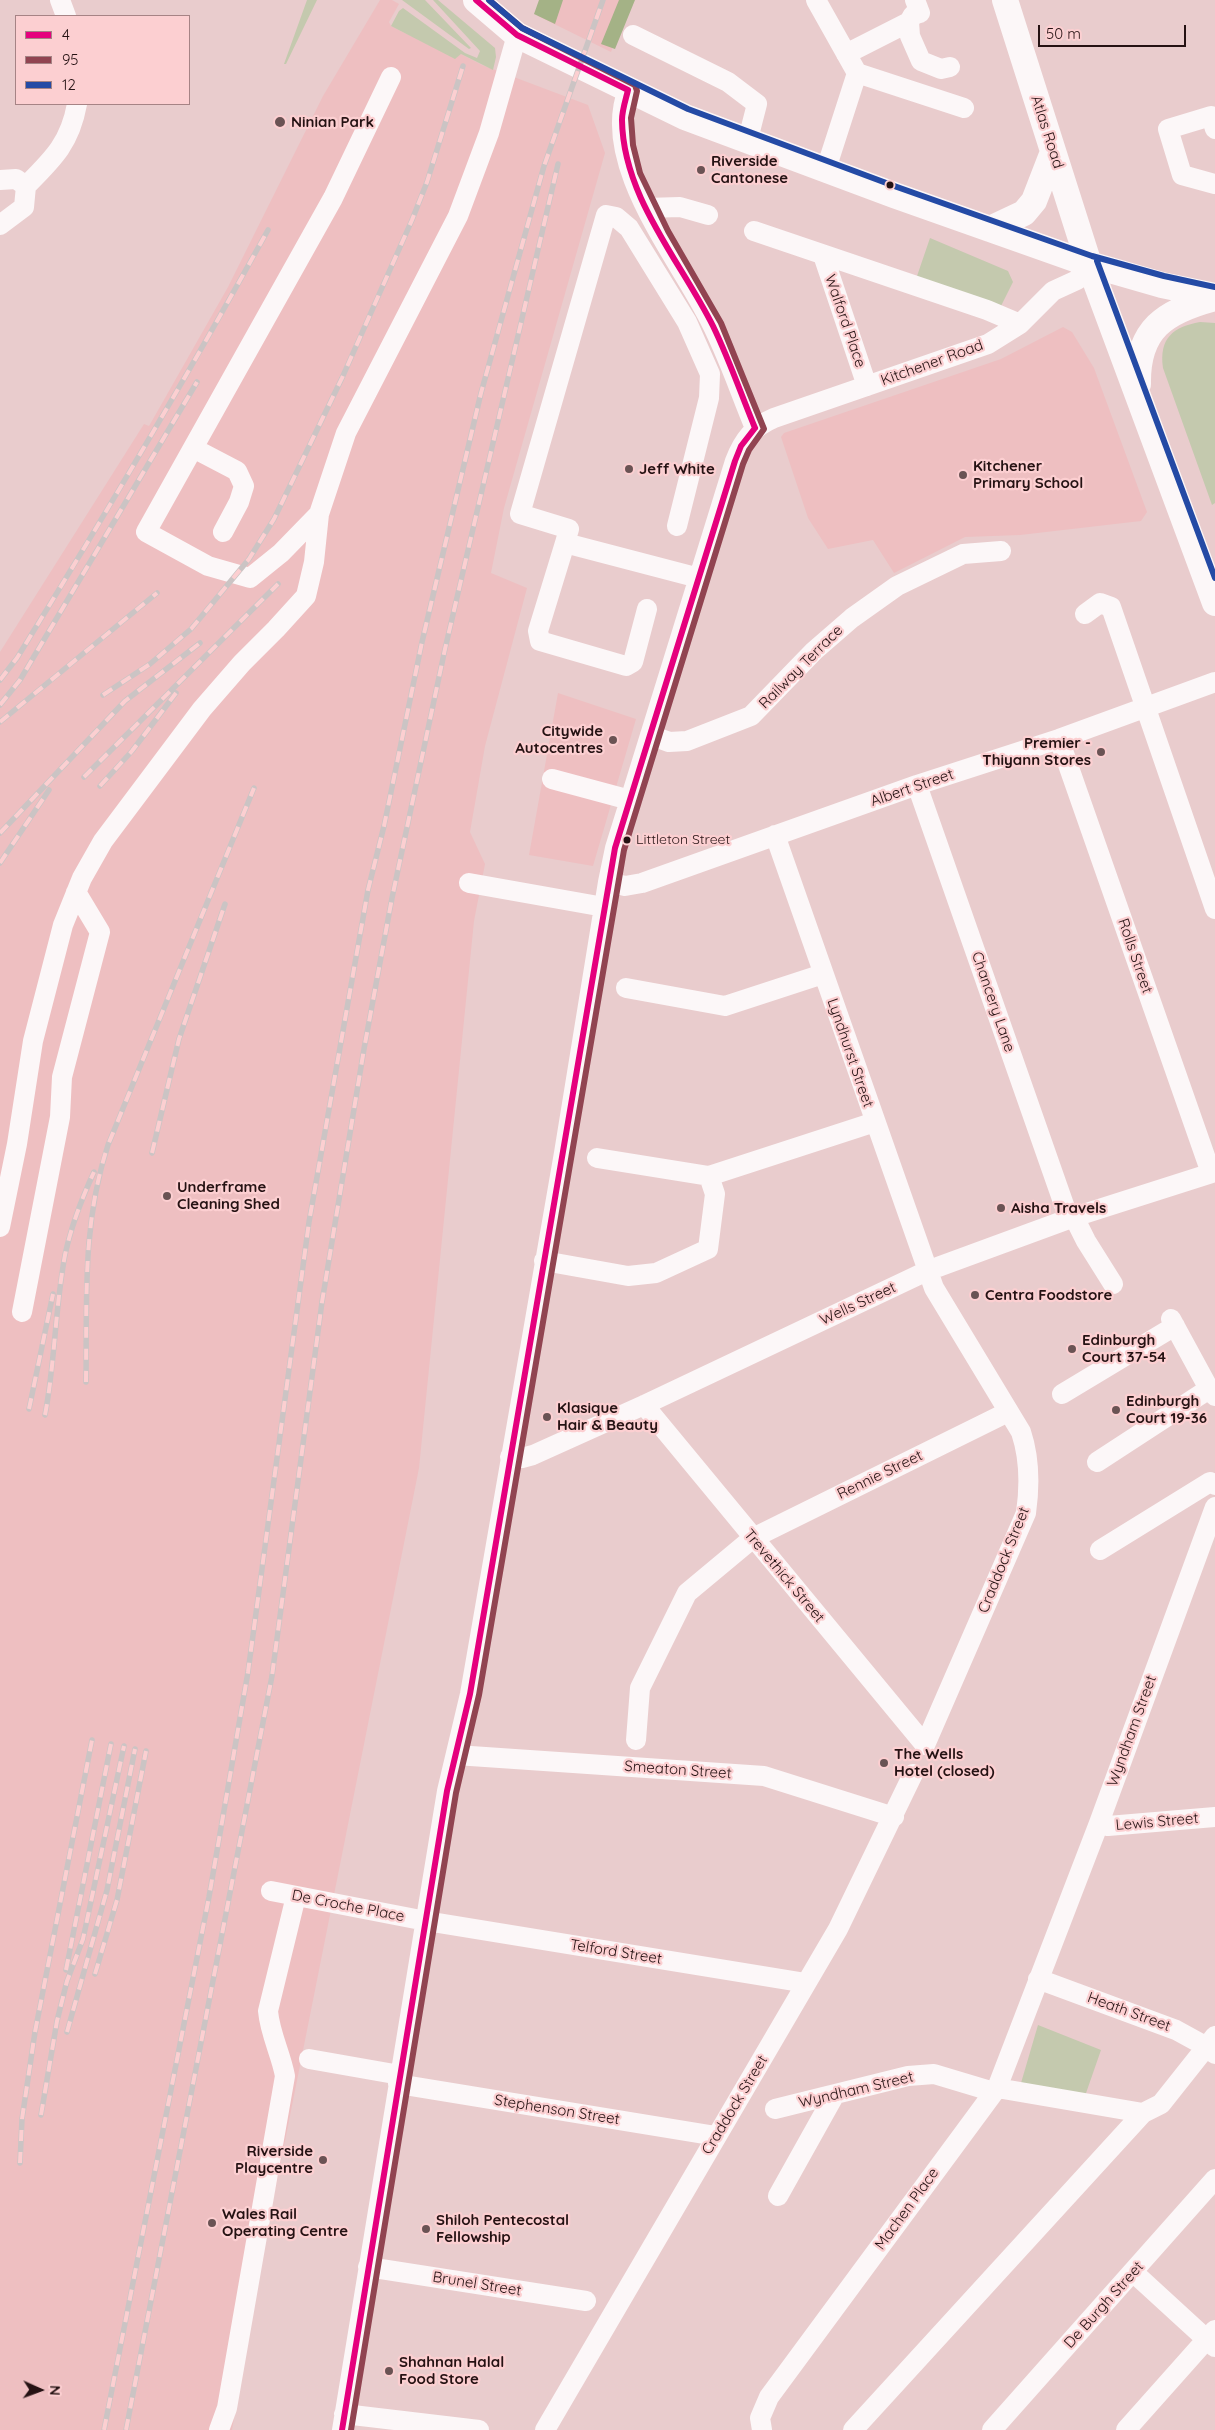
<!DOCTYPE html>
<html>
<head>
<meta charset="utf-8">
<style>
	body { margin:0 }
	#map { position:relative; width:1215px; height:2430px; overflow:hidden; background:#e9cccd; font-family:Quicksand,sans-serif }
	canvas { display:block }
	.legend { position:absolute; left:15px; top:15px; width:175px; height:90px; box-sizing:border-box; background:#fccfd1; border:1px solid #a68385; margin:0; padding:6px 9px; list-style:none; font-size:15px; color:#251213 }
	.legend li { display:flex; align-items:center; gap:10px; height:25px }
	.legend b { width:25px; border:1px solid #a68385 }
	.north { position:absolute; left:15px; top:2365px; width:50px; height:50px; -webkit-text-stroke:4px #fccfd1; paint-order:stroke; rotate:92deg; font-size:14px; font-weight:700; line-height:20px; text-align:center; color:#251213 }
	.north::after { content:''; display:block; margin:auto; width:18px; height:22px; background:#251213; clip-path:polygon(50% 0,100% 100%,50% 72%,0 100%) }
	.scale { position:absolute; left:1038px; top:25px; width:148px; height:22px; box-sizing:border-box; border:2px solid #251213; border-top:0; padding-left:6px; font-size:15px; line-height:18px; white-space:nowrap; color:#251213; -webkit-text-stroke:4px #fccfd1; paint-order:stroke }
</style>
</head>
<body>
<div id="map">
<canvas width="1215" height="2430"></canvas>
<ul class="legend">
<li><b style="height:6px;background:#e5007d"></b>4</li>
<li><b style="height:6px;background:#914451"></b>95</li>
<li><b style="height:6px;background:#244aa5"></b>12</li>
</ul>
<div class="north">N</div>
<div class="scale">50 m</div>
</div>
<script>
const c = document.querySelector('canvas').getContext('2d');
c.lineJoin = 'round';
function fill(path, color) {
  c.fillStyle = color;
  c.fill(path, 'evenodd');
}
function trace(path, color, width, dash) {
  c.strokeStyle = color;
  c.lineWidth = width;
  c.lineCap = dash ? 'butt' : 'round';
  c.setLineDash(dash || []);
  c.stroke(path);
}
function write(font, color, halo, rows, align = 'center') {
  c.font = font + ' Quicksand,sans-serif';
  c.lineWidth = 4.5;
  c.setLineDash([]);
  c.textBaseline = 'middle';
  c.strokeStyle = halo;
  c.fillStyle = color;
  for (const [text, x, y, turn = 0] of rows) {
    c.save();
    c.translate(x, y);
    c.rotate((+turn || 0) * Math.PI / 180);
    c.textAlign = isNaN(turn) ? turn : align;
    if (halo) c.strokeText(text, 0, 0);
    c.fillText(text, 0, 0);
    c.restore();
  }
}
const built = new Path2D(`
	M380,0H392L399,4L389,22L391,26L455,58L461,54L482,65L588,105L605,153L504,508L491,573L527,588L485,746L470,832L485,864L474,921L419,1468L269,2221L232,2430H0V652L144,424L149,426L165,398L228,287L323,96Z
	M545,0H631L611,52L538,16Z
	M1063,327L1072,332L1094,368L1147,512L1141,521L1020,535L965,537L894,573L873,540L828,549L808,518L781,437L784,433L1001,359Z
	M558,693L636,719L593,866L529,855Z`);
const green = new Path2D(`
	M307,0H317L286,64H284Z
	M402,0H425L471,48L469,49Z
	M433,0H438L495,48L496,57L493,70L461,54L455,59L391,26L399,11L403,8L465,53L477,58L480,51Z
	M930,238L1008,271L1013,282L1001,306L916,279Z
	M1200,322L1215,323V503L1212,505L1163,368C1159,338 1173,327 1200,322Z
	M1038,2025L1101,2050L1085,2096L1021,2083Z`);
const forest = new Path2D(`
	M539,0H563L555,24L534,14Z
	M619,0H635L615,49L601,44Z`);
const minor = new Path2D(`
	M60,0L66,16
	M816,0L857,73L826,169
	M915,0L920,13L913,15L909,22L910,36L921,61L941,69L950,67
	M633,35L728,82L757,104L748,139
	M846,54L909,22
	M857,73L964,108
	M628,90C600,161 675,253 706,313C726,349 739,390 755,428
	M1215,129L1211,116L1168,129L1182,175L1215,184
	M0,180L16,179L26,186
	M26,186C53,159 70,143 77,104
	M646,208L680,207L708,215
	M0,225L24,207L26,186
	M754,231L987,310L1020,324
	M823,255L867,386
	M193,448L237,471L244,486L239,502L223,532
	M319,514L281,553L250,578L208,566L146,532L333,198L391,77
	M677,526L709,398L710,374L687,322L629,228L616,217L606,215L520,514L569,529L565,543L699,578
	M565,543L538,631L540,641L626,666L633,662L647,609
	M1085,614L1100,603L1111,607L1215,909
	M650,735L669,742L687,741L751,716L814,651L852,618L897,586L963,554L1001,551
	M1059,739L1211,1173
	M552,779L630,800
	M917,785L1069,1219
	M608,882L625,886L642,883L917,785L1059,739L1215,682
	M469,883L604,907
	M626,988L725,1006L823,974
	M597,1158L709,1176L875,1122
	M1074,1217L1086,1241L1113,1284
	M0,1227L17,1144L33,1041L63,925L82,878L103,841L202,709L242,663L276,629L306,596L314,562L319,514L346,433L458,216L489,133L517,35
	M544,1261L628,1276L656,1273L708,1249L715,1194L709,1176
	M22,1312L60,1117L62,1077L100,932L76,892
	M1171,1319L1209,1389L1215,1396
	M1062,1394L1175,1326
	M644,1405L925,1745L1026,1513C1030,1485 1030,1459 1021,1432L934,1288L775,835
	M510,1457L522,1458L533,1455L644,1405L927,1271L1074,1217L1215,1172
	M1097,1462L1209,1389
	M1100,1550L1210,1482L1215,1485
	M636,1740L640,1688L687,1593L753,1538L1008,1412
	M456,1755L764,1776L894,1817
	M1099,1823L1108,1826L1215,1817
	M271,1891L426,1921L806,1983
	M1038,1979L1176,2030L1207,2047L1215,2054
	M309,2059L400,2075
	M398,2084L716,2136
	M997,2088L1143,2113
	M775,2109L908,2076L934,2074L994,2092
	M778,2196L835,2094
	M368,2267L586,2301
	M1133,2272L1215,2347
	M344,2414L479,2430
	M219,2430L227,2408L285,2076C281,2054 270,2034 268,2011L296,1896
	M342,2430L447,1791L470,1694L564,1153L608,882L615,848L630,800L735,461C743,440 753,427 774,418L988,344L1020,324L1053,291L1077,280L1089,264
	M545,2430L838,1929L913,1774
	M762,2430L760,2418L769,2397L997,2088L1099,1823L1215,1507
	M853,2430L1143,2113L1161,2104L1215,2036
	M992,2430L1215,2179
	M1126,2430L1215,2330`);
const major = new Path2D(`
	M476,0L517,35L685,117L894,195L1089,264L1162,285L1215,296
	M1005,0L1089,264L1215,603
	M990,229L1024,213L1034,201L1053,152
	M1138,384C1137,329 1165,311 1215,298`);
const rail = new Path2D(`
	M0,680L17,658C104,517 188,375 268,230
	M103,695L150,664L191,629L249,559L274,519L342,378L412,220L427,182L463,66
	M0,705L20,680L197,382
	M0,722L157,593
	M84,777L278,584
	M100,786L132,751L176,693
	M0,833L125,701L200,643
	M0,863L49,790
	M152,1153L179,1039L225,904
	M86,1382C87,1300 82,1224 108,1145L254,788
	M29,1409L53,1294
	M45,1415C55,1363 55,1308 65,1255C71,1227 82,1198 94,1172
	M66,1970L111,1744
	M95,1974L117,1900L146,1751
	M67,2032L107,1890L135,1749
	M41,2115L57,2021L67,1981L83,1939L124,1746
	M20,2163L22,2119L35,2032L92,1740
	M104,2430L209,1897L248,1672L309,1222L368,890L384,826L422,642L481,393L544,166L603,0
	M126,2430L272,1676L322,1302L364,1049L392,898L445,649L558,164`);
const bus1 = new Path2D(`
	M476,0L517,35L628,90
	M628,90C626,99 622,110 622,120C623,197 680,260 713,326C729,359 741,394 755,428
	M342,2430L447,1791L470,1694L615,848L735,461L741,446L755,428`);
const bus2 = new Path2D(`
	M351,2430L456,1793L479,1695L624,850L743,464L749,450L764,429L721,323L668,231L640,173L633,145L631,118L637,91L635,85L522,28L489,0`);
const bus3 = new Path2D(`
	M489,0L522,28L688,109L897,187L1092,256L1164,276L1215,287
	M1097,261L1215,578`);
const markers = [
	[280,122,6,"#6a5354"],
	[701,170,5,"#6a5354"],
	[890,185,4.5,"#251213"],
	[629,469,5,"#6a5354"],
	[963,475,5,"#6a5354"],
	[613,740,5,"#6a5354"],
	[1101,752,5,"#6a5354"],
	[627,840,4.5,"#251213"],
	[167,1196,5,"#6a5354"],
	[1001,1208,5,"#6a5354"],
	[975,1295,5,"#6a5354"],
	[1072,1349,5,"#6a5354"],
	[1116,1410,5,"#6a5354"],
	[547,1417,5,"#6a5354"],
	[884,1763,5,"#6a5354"],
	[323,2160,5,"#6a5354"],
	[212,2223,5,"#6a5354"],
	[426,2229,5,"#6a5354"],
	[389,2371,5,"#6a5354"]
];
const busNames = [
	["Littleton Street",636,840]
];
const poiNames = [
	["Ninian Park",291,122],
	["Riverside",711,161],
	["Cantonese",711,178],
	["Kitchener",973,466],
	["Primary School",973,483],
	["Jeff White",639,469],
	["Citywide",603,731,"right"],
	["Autocentres",603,748,"right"],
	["Premier -",1091,743,"right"],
	["Thiyann Stores",1091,760,"right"],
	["Underframe",177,1187],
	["Cleaning Shed",177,1204],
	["Aisha Travels",1011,1208],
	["Centra Foodstore",985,1295],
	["Edinburgh",1082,1340],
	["Court 37-54",1082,1357],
	["Edinburgh",1126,1401],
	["Court 19-36",1126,1418],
	["Klasique",557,1408],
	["Hair & Beauty",557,1425],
	["The Wells",894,1754],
	["Hotel (closed)",894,1771],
	["Riverside",313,2151,"right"],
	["Playcentre",313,2168,"right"],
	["Wales Rail",222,2214],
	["Operating Centre",222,2231],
	["Shiloh Pentecostal",436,2220],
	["Fellowship",436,2237],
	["Shahnan Halal",399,2362],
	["Food Store",399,2379]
];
const streetNames = [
	["Atlas Road",1047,132,72],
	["Walford Place",845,321,71],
	["Kitchener Road",932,363,-20],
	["Railway Terrace",801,667,-45],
	["Albert Street",912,788,-19],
	["Rolls Street",1135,956,71],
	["Chancery Lane",993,1002,71],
	["Lyndhurst Street",850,1053,71],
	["Wells Street",858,1304,-25],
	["Rennie Street",880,1475,-26],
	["Craddock Street",1004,1560,-68],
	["Trevethick Street",784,1576,50],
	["Wyndham Street",1132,1731,-70],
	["Smeaton Street",678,1770,4],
	["Lewis Street",1157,1822,-5],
	["De Croche Place",348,1906,11],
	["Telford Street",616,1952,9],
	["Heath Street",1129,2012,20],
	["Wyndham Street",856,2090,-13],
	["Craddock Street",735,2105,-59],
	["Stephenson Street",557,2110,9],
	["Machen Place",907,2209,-54],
	["Brunel Street",477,2284,9],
	["De Burgh Street",1104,2305,-48]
];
fill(built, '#eebfc1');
fill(green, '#c4c9ae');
fill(forest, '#a4b286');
trace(minor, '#fcf7f8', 20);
trace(major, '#fcf7f8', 26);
trace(rail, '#cbc4c4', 5.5);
trace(rail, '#fccfd1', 4, [11]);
trace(bus1, '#e5007d', 6);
trace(bus2, '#914451', 6);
trace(bus3, '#244aa5', 6);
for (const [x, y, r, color] of markers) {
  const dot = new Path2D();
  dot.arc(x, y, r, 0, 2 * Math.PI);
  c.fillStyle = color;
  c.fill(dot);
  trace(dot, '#fccfd1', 2);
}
write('14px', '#251213', '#fccfd1', busNames, 'left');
write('bold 15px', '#251213', '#fccfd1', poiNames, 'left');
write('15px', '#251213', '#fccfd1', streetNames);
</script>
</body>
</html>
